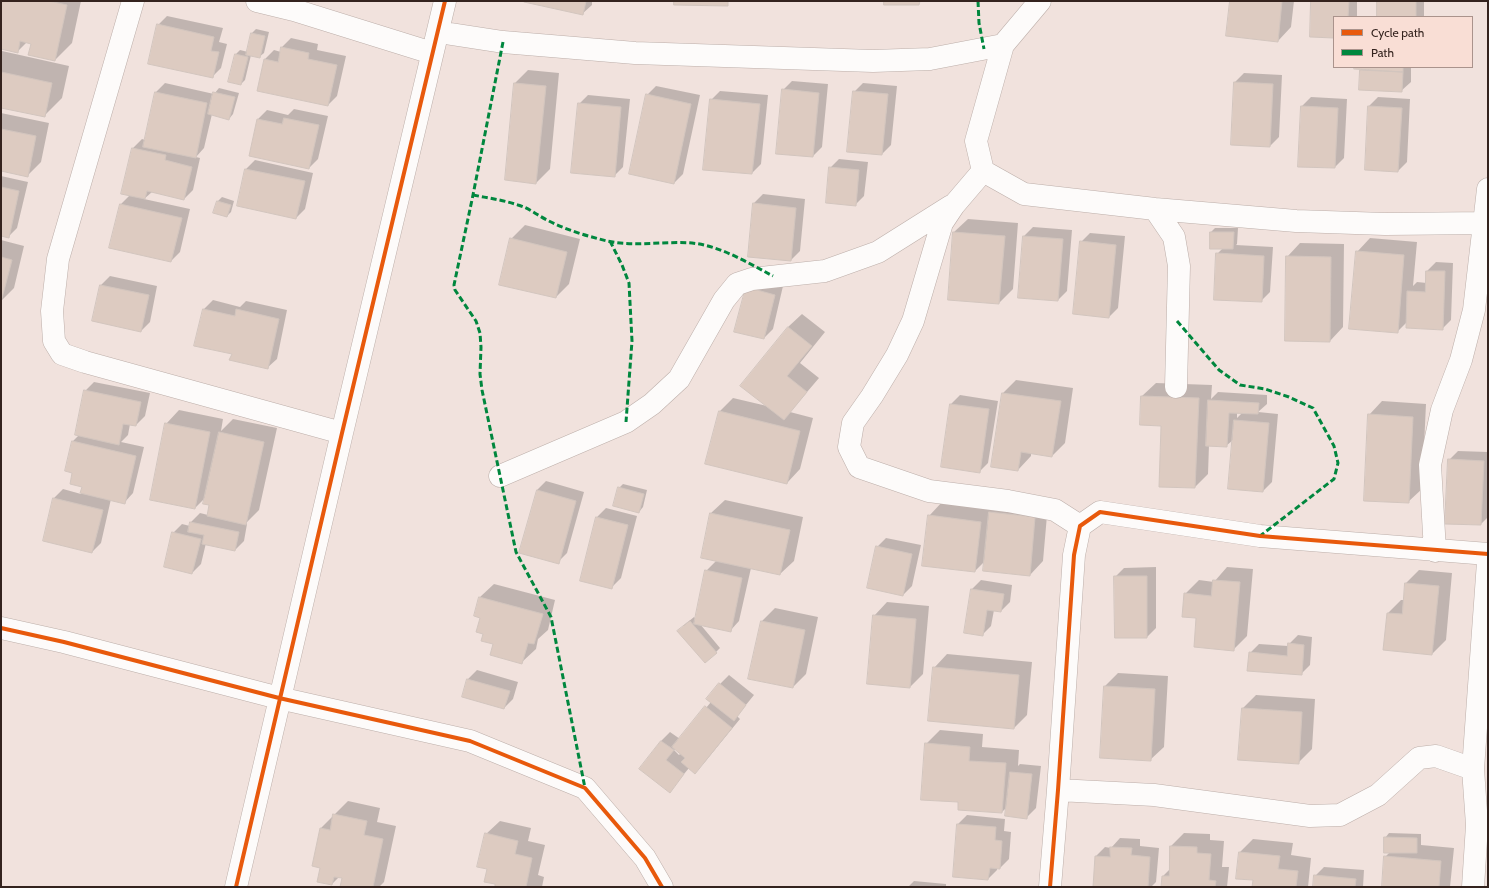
<!DOCTYPE html>
<html>
<head>
<meta charset="utf-8">
<style>
	body { margin:0 }
	#map { position:relative; width:1489px; height:888px; overflow:hidden; background:#f1e2dd; font-family:Cabin,sans-serif }
	canvas { display:block }
	.frame { position:absolute; inset:0; border:2px solid #34231e; pointer-events:none }
	.legend { position:absolute; left:1333px; top:16px; width:140px; height:52px; box-sizing:border-box; background:#f9ded5; border:1px solid #aa938c; margin:0; padding:5px 7px; list-style:none; font-size:12px; color:#34231e }
	.legend li { display:flex; align-items:center; gap:8px; height:20px }
	.legend b { width:20px; border:1px solid #aa938c }
</style>
</head>
<body>
<div id="map">
<canvas width="1489" height="888"></canvas>
<div class="frame"></div>
<ul class="legend">
<li><b style="height:5px;background:#e8590c"></b>Cycle path</li>
<li><b style="height:5px;background:#00873e"></b>Path</li>
</ul>
</div>
<script>
const c = document.querySelector('canvas').getContext('2d');
c.lineJoin = 'round';
function fill(path, color) {
  c.fillStyle = color;
  c.fill(path, 'evenodd');
}
function trace(path, color, width, dash) {
  c.strokeStyle = color;
  c.lineWidth = width;
  c.lineCap = dash ? 'butt' : 'round';
  c.setLineDash(dash || []);
  c.stroke(path);
}
const shadow = new Path2D(`
	M1,1H81L72,43L55,60L32,43L27,42L17,52L2,49V51L69,66L62,98L44,116L1,107Z
	M525,1H592V5L582,14Z
	M1231,1H1294L1291,27L1278,41Z
	M1312,1H1357V17H1334V37Z
	M1378,1H1424V17H1378Z
	M167,16L223,28L219,42L227,44L221,68L212,77L158,25Z
	M256,29L269,32L264,53L259,57L251,55L245,80L241,84L236,54L240,50L248,52L252,33Z
	M291,38L318,44L317,50L346,56L337,96L328,105L265,59L274,50L281,52L282,47Z
	M1356,67H1411V82L1401,91L1360,89L1361,69Z
	M528,70L559,73L550,169L536,183L515,83Z
	M1244,73L1282,75L1279,137L1270,146L1232,144L1235,82Z
	M792,81L828,84L822,147L813,156L783,90Z
	M165,83L214,94L219,88L239,93L233,114L229,119L212,114L204,148L196,157L200,158L193,190L184,199L152,192L144,199L190,209L180,252L171,261L120,205L130,195L123,193L133,148L142,139L145,140L156,92Z
	M863,83L897,86L891,145L882,154L854,92Z
	M656,86L700,95L683,174L674,183L647,95Z
	M720,91L768,95L761,164L752,173L704,169L711,100Z
	M588,95L630,99L623,167L614,176L579,104Z
	M1311,97L1347,99L1344,158L1335,167L1299,166L1302,106Z
	M1378,97L1410,99L1407,162L1398,171L1369,106Z
	M294,109L328,116L318,159L309,168L258,119L267,110L288,115Z
	M1,113L49,123L41,162L27,176L1,170Z
	M839,159L868,162L864,196L855,205L830,168Z
	M255,160L313,173L305,209L296,218L246,169Z
	M1,176L28,182L17,228L8,237L1,235Z
	M763,194L805,199L800,251L791,260L754,203Z
	M222,197L234,201L231,212L227,216L218,201Z
	M968,219L1018,223L1013,289L999,303L954,232Z
	M525,225L580,239L569,284L556,297L511,239Z
	M1033,227L1072,230L1067,291L1058,300L1019,297L1024,236Z
	M1215,228H1238L1237,244L1236,245L1273,247L1270,292L1261,301L1217,254L1223,248L1211,232Z
	M1090,233L1125,236L1118,308L1109,317L1081,242Z
	M1370,238L1417,242L1413,286L1417,282L1427,283V271L1436,262L1453,263L1451,320L1442,329L1408,321L1397,332L1357,252Z
	M1,240L24,246L14,288L1,301Z
	M1300,243L1344,244L1343,327L1330,341L1287,257Z
	M110,276L157,286L150,322L141,331L93,321L101,285Z
	M783,286L773,329L764,338L746,288Z
	M213,300L240,307L246,301L287,310L277,359L267,368L204,309Z
	M802,314L825,332L800,363L819,378L790,412L813,418L800,469L787,483L720,411L733,398L767,406L788,327Z
	M1016,380L1073,388L1065,443L1052,456L1031,453V456L1018,470L992,466L1003,393Z
	M94,382L150,393L145,416L136,425L130,424L128,435L121,442L144,447L133,493L124,503L111,499L101,543L92,552L54,498L63,489L81,494L83,486L73,472L66,470L73,441L79,435L85,391Z
	M1156,383L1212,385L1211,399L1218,392L1267,395V404L1258,412L1278,414L1272,482L1263,491L1233,440L1226,446L1209,445L1208,474L1195,487L1162,425L1142,396ZM1237,412H1243L1237,418Z
	M960,395L998,401L988,463L979,472L942,466L951,404Z
	M1382,401L1426,404L1422,489L1408,502L1369,415Z
	M179,410L223,419L221,431L233,419L277,428L259,510L246,523L247,524L244,541L235,550L206,543L201,564L192,573L173,533L182,524L190,526L191,522L200,513L208,515L211,505L205,498L195,508L166,424Z
	M1458,451L1488,452V517L1481,524L1449,460Z
	M546,481L584,492L567,553L558,562L537,490Z
	M623,484L647,490L643,507L639,512L619,488Z
	M725,500L803,517L794,561L780,574L751,568L739,621L730,631L700,624L720,648L716,652L683,626L694,617L696,619L706,571L716,561L711,513Z
	M942,502L1048,504L1043,561L1030,575L985,561L975,571L929,516Z
	M606,508L637,516L621,578L612,587L597,517Z
	M886,538L921,545L912,586L903,595L877,547Z
	M1156,567V628L1147,637H1116L1115,577L1124,568Z
	M1227,567L1253,569L1247,636L1233,650L1197,617L1185,594L1199,580L1214,582Z
	M1419,570L1452,573L1446,640L1432,654L1388,613L1401,600H1404L1406,583Z
	M981,580L1012,585L1010,602L1001,611L994,610L991,626L982,635L972,589Z
	M494,584L555,600L548,630L538,639L536,649L522,662L484,633L481,617L475,616L480,597Z
	M887,602L929,606L923,674L910,687L874,616Z
	M775,608L818,617L806,674L793,687L762,621Z
	M1298,635L1312,637L1310,665L1301,674L1250,653L1259,644L1288,646L1289,644Z
	M947,654L1032,662L1027,715L1014,728L934,668Z
	M477,670L518,682L513,699L504,708L463,697L468,679Z
	M1118,673L1168,676L1164,747L1150,760L1105,686Z
	M729,675L754,695L737,716L740,719L704,763L689,768L670,791L640,769L661,741L670,732L680,739L711,702L720,684ZM676,749L681,753L679,755L674,750Z
	M1256,695L1315,699L1312,749L1298,763L1243,708Z
	M940,730L983,734L982,747L1019,750L1018,766L1020,764L1041,766L1036,808L1027,817L1007,807L1002,812L959,801L926,744Z
	M348,801L380,808L377,822L396,826L384,882L379,887H341L343,878L339,877L332,884L321,867V828Z
	M967,815L1005,819L1004,831L1011,832L1009,859L1000,868H997V870L988,879L958,824Z
	M500,821L531,828L528,841L545,845L538,875L544,877L542,887H496L497,884L488,869L486,834Z
	M1184,833L1210,834V840L1224,841L1222,867H1229L1227,887H1162L1163,876L1170,869L1171,846Z
	M1389,833L1421,834V845L1454,848L1450,887H1383L1385,857L1390,852L1385,838Z
	M1120,838L1140,839V846L1159,848L1156,882L1151,887H1094L1096,856L1105,847L1111,848Z
	M1253,839L1293,843L1291,855L1311,858L1308,887H1253L1254,879L1240,852Z
	M1324,867L1364,870L1363,887H1314L1315,876Z
	M914,881L946,884V887H908Z`);
const building = new Path2D(`
	M1,1H49L67,5L55,61L28,55L31,44L20,41L18,53L1,49Z
	M524,1H586L583,15L524,2Z
	M674,1H728V6L674,5Z
	M884,1H920L919,5H884Z
	M1230,1H1282L1278,42L1226,36Z
	M1311,1H1349L1348,17H1334V38L1310,37Z
	M1377,1H1416V17H1377Z
	M157,24L214,37L211,51L219,52L213,78L148,64Z
	M251,33L265,36L260,58L246,55Z
	M281,47L309,53L308,59L337,65L328,106L257,91L264,59L278,62Z
	M235,54L248,57L241,85L228,82Z
	M1355,67H1403V72L1354,69Z
	M1360,70L1403,72L1402,92L1359,90Z
	M1,72L52,83L45,117L1,108Z
	M1234,82L1273,84L1270,147L1231,145Z
	M514,83L546,86L536,184L505,180Z
	M782,89L819,93L813,157L776,154Z
	M853,91L888,94L882,155L847,152Z
	M155,92L207,103L196,158L143,147Z
	M213,92L235,97L229,120L208,114Z
	M646,94L691,104L674,184L629,174Z
	M710,99L760,104L752,174L703,170Z
	M578,103L621,107L615,177L571,173Z
	M1301,106L1338,108L1335,168L1298,167Z
	M1368,106L1402,108L1398,172L1365,170Z
	M284,118L319,125L309,169L249,156L257,119L282,124Z
	M1,129L36,136L28,177L1,171Z
	M132,148L166,155L165,160L192,167L184,200L147,191L145,199L121,194Z
	M829,167L859,170L856,206L826,203Z
	M245,169L305,181L296,219L237,206Z
	M1,187L19,191L9,238L1,236Z
	M217,201L231,205L227,217L213,213Z
	M753,203L796,208L791,261L748,257Z
	M120,204L182,218L171,262L109,248Z
	M953,232L1005,236L999,304L948,300Z
	M1210,232H1234L1233,249H1210Z
	M1023,236L1063,239L1058,301L1018,298Z
	M510,238L567,252L556,298L499,285Z
	M1080,241L1116,245L1109,318L1073,314Z
	M1356,251L1404,255L1398,333L1349,329Z
	M1216,253L1264,256L1262,302L1214,300Z
	M1286,256L1331,257L1330,342L1285,341Z
	M1,257L12,260L1,302Z
	M1426,271H1445L1443,330L1406,328L1407,291L1425,292Z
	M100,285L149,295L141,332L92,321Z
	M746,287L775,295L764,339L734,332Z
	M203,309L235,316L236,309L279,319L268,369L229,360L232,354L194,346Z
	M788,327L812,346L787,376L807,392L784,420L740,386Z
	M84,390L141,402L136,426L123,424L119,445L75,435Z
	M1002,393L1061,401L1052,457L1021,452L1018,471L991,467Z
	M1141,396L1199,398L1195,488L1159,487L1161,426L1140,425Z
	M1208,400L1259,403L1258,414L1229,413L1227,447L1206,446Z
	M950,404L989,409L980,473L941,467Z
	M719,411L800,431L787,484L705,464Z
	M1368,414L1413,417L1409,503L1364,501Z
	M1234,420L1269,423L1263,492L1228,489Z
	M165,423L210,432L195,509L150,500Z
	M219,432L264,442L246,525L207,516L209,505L203,504Z
	M72,441L136,456L125,504L80,493L82,487L70,484L72,473L65,471Z
	M1448,459L1484,461L1481,525L1445,524Z
	M618,487L644,494L639,513L613,506Z
	M537,490L576,501L559,564L519,553Z
	M53,498L103,510L92,553L43,541Z
	M989,512L1035,517L1030,576L983,571Z
	M710,513L790,530L780,575L701,558Z
	M928,515L981,522L975,572L922,566Z
	M596,517L628,525L612,589L580,581Z
	M190,522L239,532L235,551L202,544L204,535L188,532Z
	M172,532L201,539L192,574L164,567Z
	M876,546L912,554L903,596L867,588Z
	M705,570L742,578L731,632L694,624Z
	M1114,576H1147V638H1115Z
	M1213,580L1240,582L1234,651L1194,647L1196,618L1182,617L1184,593L1211,596Z
	M1405,583L1439,586L1432,655L1383,650L1387,613L1402,614Z
	M971,589L1004,594L1001,612L987,610L983,636L964,633Z
	M479,597L543,614L534,644L528,643L522,664L490,655L493,644L481,641L483,634L476,632L480,618L474,616Z
	M873,615L916,619L910,688L867,684Z
	M690,621L717,653L705,663L677,631Z
	M761,621L805,630L793,688L748,679Z
	M1288,643L1304,645L1302,675L1247,671L1249,652L1287,656Z
	M933,667L1019,675L1014,729L928,721Z
	M467,679L510,691L504,709L462,697Z
	M719,683L746,705L734,721L706,699Z
	M1104,686L1155,689L1151,761L1100,758Z
	M705,706L732,728L695,774L681,762L685,758L672,747Z
	M1242,708L1302,712L1299,764L1238,760Z
	M661,741L674,750L666,760L684,774L670,793L639,769Z
	M925,743L970,747L969,761L1006,763L1002,813L958,810V802L921,800Z
	M1010,772L1032,774L1027,819L1005,816Z
	M333,814L367,821L364,835L383,839L373,887H340L342,878L334,877L332,885L317,882L320,868L312,866L320,828L330,830Z
	M957,824L996,827L995,840L1002,841L1000,869L990,868L988,880L953,877Z
	M485,833L518,841L515,854L532,858L526,887H495V884L484,882L487,869L477,867Z
	M1384,837L1417,838V853H1384Z
	M1170,846L1197,847V853L1211,854L1209,880L1216,881L1215,887H1161L1162,876H1169Z
	M1110,847L1132,848L1131,855L1150,857L1148,887H1093L1095,856L1110,857Z
	M1239,852L1280,856L1278,869L1298,871L1296,887H1252L1253,880L1236,879Z
	M1384,856L1441,861L1439,887H1382Z
	M1314,875L1356,879L1355,887H1313Z`);
const street = new Path2D(`
	M133,1L58,259L52,311L54,341L62,354L85,362L342,433
	M257,1L294,10L432,53
	M1040,1L1003,45L976,141L983,171L1024,194L1155,209L1296,221L1385,224L1488,223
	M438,32L503,42L635,53L873,61L930,59L1003,45
	M983,171L954,205L942,223L913,321L897,355L872,396L853,423L849,447L859,467L929,491L1008,501L1055,510L1080,526
	M1155,209L1174,237L1179,266L1176,387
	M500,476L626,422L652,404L679,379L724,300L737,284L752,279L825,271L878,252L951,206
	M1435,551L1430,465L1442,410L1461,360L1474,310L1488,189
	M1,628L64,642L279,698L470,741L585,788L645,858L662,887
	M1058,790L1154,795L1310,816L1340,815L1378,795L1419,758L1436,756L1473,769
	M236,887L342,433L445,1
	M1050,887L1058,790L1074,555L1080,526L1100,512L1260,536L1488,554
	M1473,887L1477,825L1473,769L1488,562`);
const quiet = new Path2D(`
	M978,1L979,23L984,49
	M503,42L473,195L454,285L455,290L476,321L480,333L481,347L480,374L482,390L516,552L551,617L585,788
	M473,195C488,198 503,200 518,205C529,208 537,215 547,220C566,230 587,236 607,241C635,247 664,241 692,243C721,246 748,263 773,276
	M610,241L622,265L629,283L632,341L626,422
	M1177,321L1219,370L1240,385L1265,389L1289,397L1313,408L1334,446L1338,463L1334,479L1260,536`);
const cycleway = new Path2D(`
	M1,628L64,642L279,698L470,741L585,788L645,858L662,887
	M236,887L342,433L445,1
	M1050,887L1058,790L1074,555L1080,526L1100,512L1260,536L1488,554`);
fill(shadow, '#0003');
fill(building, '#ddcbc1');
trace(building, '#d2c5be', 1);
trace(street, '#bcaea9', 23);
trace(street, '#fdfbfa', 22);
trace(quiet, '#00873e', 3, [6, 3]);
trace(cycleway, '#e8590c', 4);
</script>
</body>
</html>
